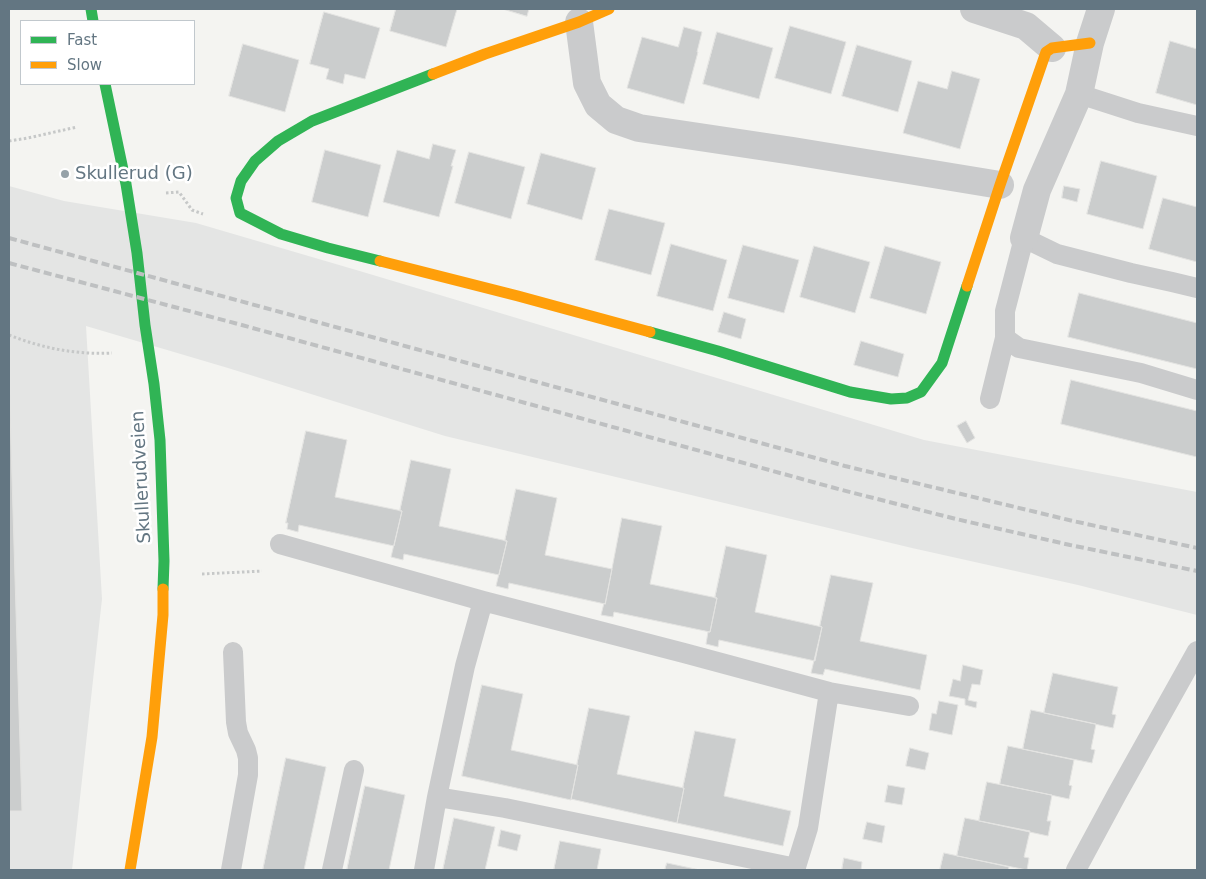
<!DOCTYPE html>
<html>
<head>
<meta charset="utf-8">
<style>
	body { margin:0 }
	#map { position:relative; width:1206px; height:879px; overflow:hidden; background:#f4f4f1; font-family:"DejaVu Sans",sans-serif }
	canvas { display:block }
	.frame { position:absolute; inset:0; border:10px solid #637682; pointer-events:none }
	.legend { position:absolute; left:20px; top:20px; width:175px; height:65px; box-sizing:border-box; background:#fff; border:1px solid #c1c8cd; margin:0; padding:6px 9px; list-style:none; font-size:15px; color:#637682 }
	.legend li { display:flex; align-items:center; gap:10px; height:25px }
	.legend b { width:25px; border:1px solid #c1c8cd }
</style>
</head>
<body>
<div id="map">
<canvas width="1206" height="879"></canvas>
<div class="frame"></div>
<ul class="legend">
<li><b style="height:6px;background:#30b455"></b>Fast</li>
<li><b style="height:6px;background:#ff9f0a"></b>Slow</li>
</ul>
</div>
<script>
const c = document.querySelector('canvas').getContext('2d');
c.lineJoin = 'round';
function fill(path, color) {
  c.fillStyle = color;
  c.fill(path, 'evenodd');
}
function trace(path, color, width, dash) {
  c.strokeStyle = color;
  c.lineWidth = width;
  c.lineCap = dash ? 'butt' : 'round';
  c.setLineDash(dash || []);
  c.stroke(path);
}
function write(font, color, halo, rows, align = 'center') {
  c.font = font + ' "DejaVu Sans",sans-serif';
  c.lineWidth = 5;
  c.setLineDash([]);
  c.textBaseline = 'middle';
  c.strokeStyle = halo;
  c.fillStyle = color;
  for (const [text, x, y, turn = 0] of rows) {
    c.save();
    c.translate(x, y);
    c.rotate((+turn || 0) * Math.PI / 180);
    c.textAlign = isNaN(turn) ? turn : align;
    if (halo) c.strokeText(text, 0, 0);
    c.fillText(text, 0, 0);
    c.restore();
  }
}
const built = new Path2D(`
	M9,186L64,201L196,223L363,272L924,440L1197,492V615L1078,585L912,548L445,436L228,368L86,326L102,599L72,870H9Z`);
const building = new Path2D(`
	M396,9H457L446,47L390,31Z
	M503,9H529L527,16Z
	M324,12L380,28L365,79L345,74L343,84L326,79L329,69L310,64Z
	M790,26L846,42L831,94L775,78Z
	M684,27L702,32L697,52H698L684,104L627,88L642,37L678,47Z
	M717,32L773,48L759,99L703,84Z
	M1170,41L1197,49V105L1156,93Z
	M243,44L299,60L285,112L229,96Z
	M857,45L912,61L898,112L842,96Z
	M952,71L980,79L960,149L903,133L918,81L947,89Z
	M433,144L456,150L451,166H453L439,217L383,202L397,150L429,159Z
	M325,150L381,165L368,217L312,202Z
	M469,152L525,167L511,219L455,203Z
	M541,153L596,168L582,220L527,204Z
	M1101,161L1157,176L1143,229L1087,214Z
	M1064,186L1080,189L1077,202L1062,198Z
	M1163,198L1197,207V262L1149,249Z
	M609,209L665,223L651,275L595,260Z
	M671,244L727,260L713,311L657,296Z
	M743,245L799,260L784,313L728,298Z
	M814,246L870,262L855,313L800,297Z
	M885,246L941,262L926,314L870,298Z
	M1079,293L1197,323V369L1068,337Z
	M724,312L746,319L741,339L718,332Z
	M861,341L904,354L898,377L854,365Z
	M9,378L22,811H9Z
	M1071,380L1197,411V457L1061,424Z
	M966,421L975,438L967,443L957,426Z
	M306,431L347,440L335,497L402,511L394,546L299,525L298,532L287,529L288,523H286Z
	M411,460L451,469L439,526L507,541L499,575L404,554L403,560L391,557L402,511H400Z
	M516,489L557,498L545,555L612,569L605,604L509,583L508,589L496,586L507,541H505Z
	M622,518L662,526L650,584L717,598L710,632L614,612L613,617L601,615L604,603L605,604Z
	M726,546L767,555L755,612L822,627L815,661L719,640L718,647L706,644L708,632H710L717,598H715Z
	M831,575L873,583L860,641L927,655L920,690L825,669L823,675L811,673L822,627L820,626Z
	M963,665L983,670L980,685L972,684L968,700L977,702L976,708L965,705V699L949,696L953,679L960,681Z
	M1053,673L1118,687L1112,714L1116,715L1113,728L1044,713Z
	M482,685L523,694L511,750L578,765L571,800L462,776Z
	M939,701L958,705L952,735L929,730L932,713L936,714Z
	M589,708L630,716L617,774L684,788L677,823L571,799L578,765H577Z
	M1031,710L1096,724L1091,749L1095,750L1092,763L1023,749Z
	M695,731L736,739L724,796L791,811L783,846L677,823L684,788H683Z
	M1008,746L1074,760L1069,785L1072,786L1069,799L1000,784Z
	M910,748L929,753L925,770L906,766Z
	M286,758L326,767L304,870H263Z
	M987,782L1052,795L1047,821H1051L1048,836L979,821Z
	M888,785L905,788L902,805L885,802Z
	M365,786L405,795L389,870H347Z
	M454,818L495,827L485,870H443Z
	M965,818L1030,831L1024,857L1029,858L1027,870L957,856Z
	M867,822L885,826L882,843L863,839Z
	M501,830L521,835L517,851L498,846Z
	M560,841L601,849L597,870H554Z
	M944,853L1009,867L1008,870H940Z
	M844,858L862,862L861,870H842Z
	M667,863L700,870H665Z`);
const path = new Path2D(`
	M9,141L28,138L77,127
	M166,193L179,192L192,210L203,214
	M9,335C42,348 76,355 112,353
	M202,574L262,571`);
const lane = new Path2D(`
	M1079,94L1138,113L1197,126
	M1197,288L1172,282L1131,273L1057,254L1024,238L1005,311V338L1019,348L1141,373L1197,390
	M990,399L1005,338
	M280,544L483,601L684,653L829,692L808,828L795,870
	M829,692L909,706
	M437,797L505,808L796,868
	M231,870L248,775V758L246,750L238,733L236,722L233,652
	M332,870L354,770
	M424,870L437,797L465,666L483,601
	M1076,870L1117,794L1197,651`);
const street = new Path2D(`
	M974,9L1026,26L1052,48
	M579,22L587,83L598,105L616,120L639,128L793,151L1000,185
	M1024,238L1037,190L1079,94L1090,43L1101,9`);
const fast = new Path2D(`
	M91,9L93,21
	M105,84L126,184L137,253L145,325L154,384L160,440L164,561L163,589
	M380,261L328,248L281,234L240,213L236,198L241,181L255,161L278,141L312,121L433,74
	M650,332L718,351L850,392L891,399L907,398L921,392L942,363L967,286`);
const slow = new Path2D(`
	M433,74L485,54L579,22L609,9
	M380,261L518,296L650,332
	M967,286L1000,185L1046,52L1052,48L1090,43
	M130,870L152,737L163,615V589`);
const rail = new Path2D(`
	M9,238L845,466L1073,521L1197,548
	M9,263L238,324L842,490L956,519L1070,545L1197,571`);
const markers = [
	[65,174,5,"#96a2a9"]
];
const poiNames = [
	["Skullerud (G)",75,174]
];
const streetNames = [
	["Skullerudveien",142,477,-93]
];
fill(built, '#e4e5e4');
fill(building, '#cbcdcd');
trace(building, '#e3e3e1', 1);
trace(path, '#c6c8c8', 3, [2.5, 2.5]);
trace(lane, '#cacbcc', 20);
trace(street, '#cacbcc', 28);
trace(fast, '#30b455', 11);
trace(slow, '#ff9f0a', 11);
trace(rail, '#bec0c1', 4, [8, 4]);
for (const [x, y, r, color] of markers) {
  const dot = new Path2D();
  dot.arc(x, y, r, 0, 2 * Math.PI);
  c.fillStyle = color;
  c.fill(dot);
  trace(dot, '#fff', 2);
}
write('18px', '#637682', '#fff', poiNames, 'left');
write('18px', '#637682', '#fff', streetNames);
</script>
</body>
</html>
